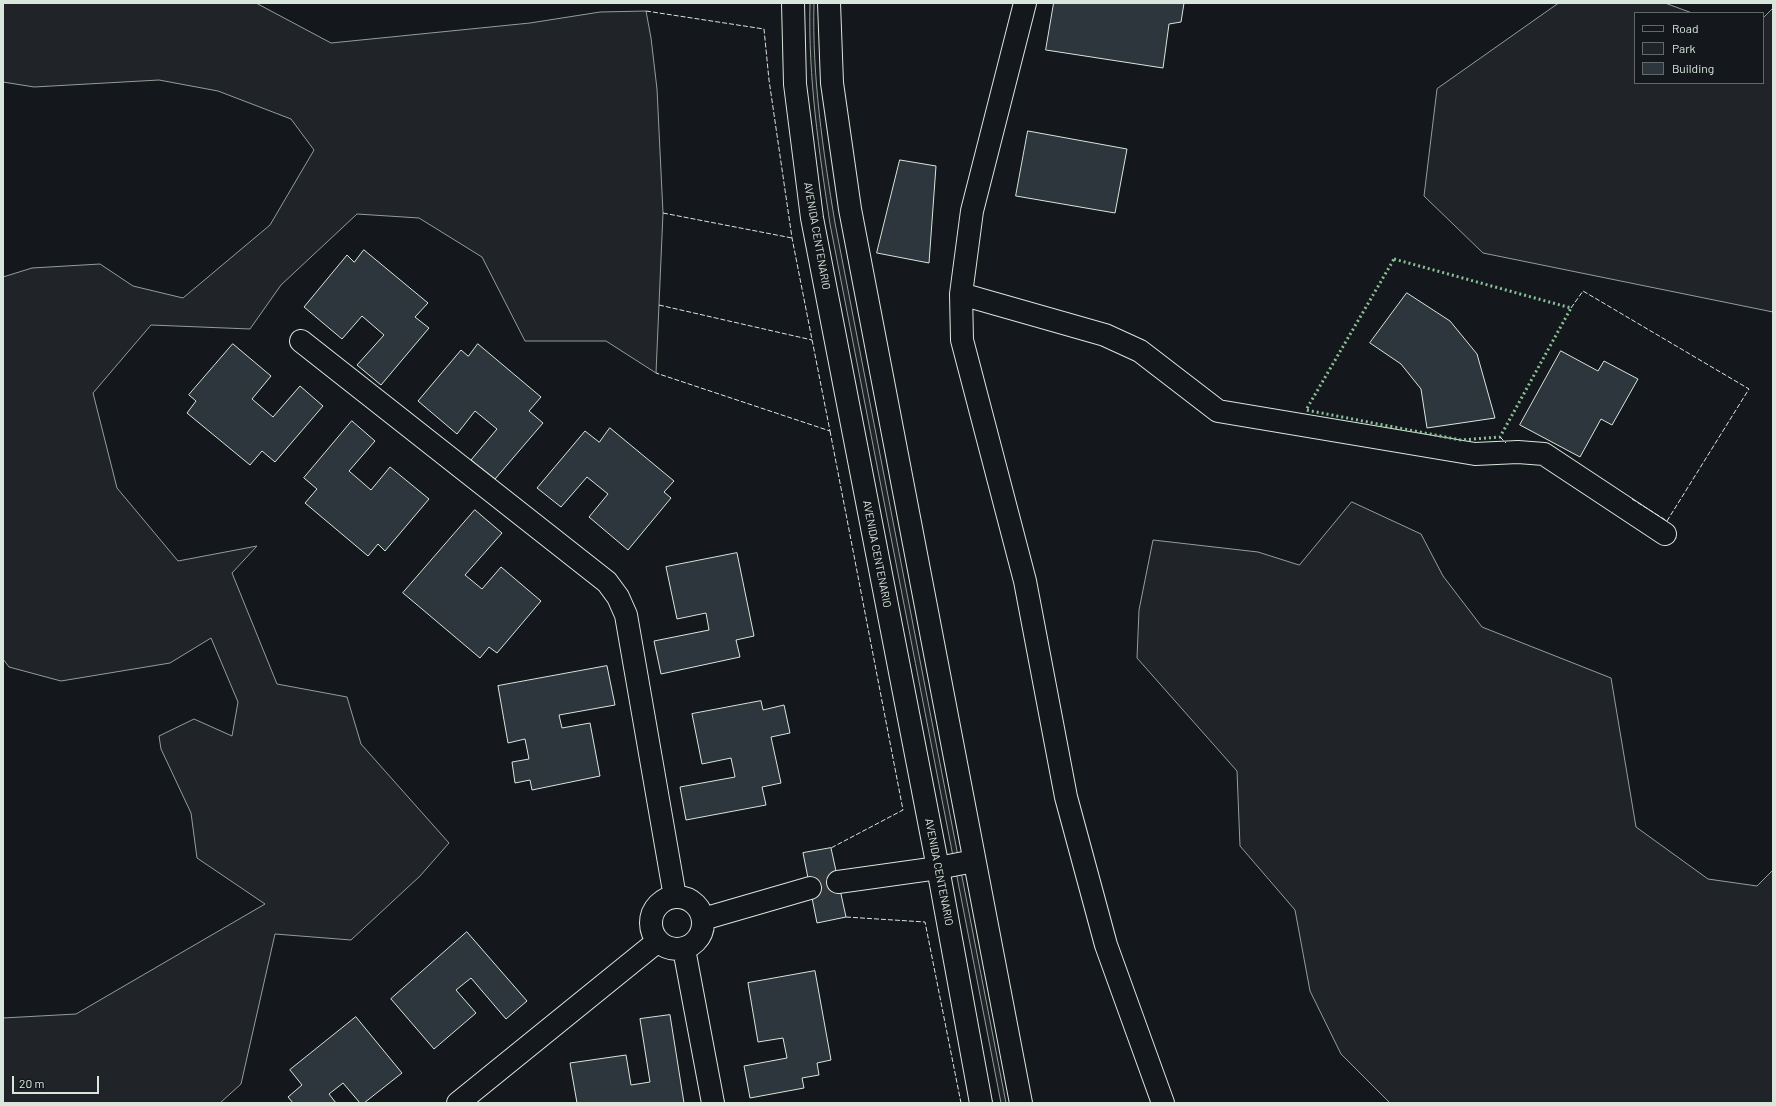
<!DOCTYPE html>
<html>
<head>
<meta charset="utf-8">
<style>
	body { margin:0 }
	#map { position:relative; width:1776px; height:1106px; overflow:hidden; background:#14181c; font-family:Barlow,sans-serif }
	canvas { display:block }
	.frame { position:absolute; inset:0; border:4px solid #d8e6dc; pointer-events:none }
	.legend { position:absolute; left:1634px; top:12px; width:130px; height:72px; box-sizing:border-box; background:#14181c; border:1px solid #626a69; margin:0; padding:5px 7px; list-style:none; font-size:12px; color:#d8e6dc }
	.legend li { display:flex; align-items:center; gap:8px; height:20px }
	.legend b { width:20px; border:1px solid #626a69 }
	.scale { position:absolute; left:12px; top:1076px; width:87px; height:18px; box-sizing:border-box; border:2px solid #d8e6dc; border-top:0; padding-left:5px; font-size:12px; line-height:14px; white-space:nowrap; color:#d8e6dc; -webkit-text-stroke:3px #14181c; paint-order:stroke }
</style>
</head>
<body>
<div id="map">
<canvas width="1776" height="1106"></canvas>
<div class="frame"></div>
<ul class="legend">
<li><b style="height:5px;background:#14181c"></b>Road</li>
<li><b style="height:11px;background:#202428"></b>Park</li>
<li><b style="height:11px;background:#2c363c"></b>Building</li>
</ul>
<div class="scale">20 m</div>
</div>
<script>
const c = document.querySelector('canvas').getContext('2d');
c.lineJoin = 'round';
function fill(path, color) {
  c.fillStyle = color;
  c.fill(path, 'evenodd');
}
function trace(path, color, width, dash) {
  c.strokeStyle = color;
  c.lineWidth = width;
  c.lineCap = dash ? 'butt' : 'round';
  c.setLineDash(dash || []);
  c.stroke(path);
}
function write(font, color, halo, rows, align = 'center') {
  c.font = font + ' Barlow,sans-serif';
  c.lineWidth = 3;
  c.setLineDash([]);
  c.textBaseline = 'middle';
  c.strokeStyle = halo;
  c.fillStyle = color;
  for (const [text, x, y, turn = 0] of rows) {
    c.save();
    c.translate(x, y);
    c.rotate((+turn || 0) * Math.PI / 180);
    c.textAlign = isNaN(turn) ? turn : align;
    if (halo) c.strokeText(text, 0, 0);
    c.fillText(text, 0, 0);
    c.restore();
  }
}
const green = new Path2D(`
	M3,3H256L331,43L530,23L600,12L646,11L651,38L657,89L663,213L656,373L606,341H525L482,257L419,218L357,214L281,285L250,329L151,325L93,393L117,488L178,561L257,546L232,573L277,684L347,697L361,744L449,843L420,876L351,940L275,934L241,1084L220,1103H3V1018L76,1014L265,904L197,858L191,813L161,749L159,736L194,719L232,736L238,702L211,638L170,663L61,681L9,667L3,659V277L32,268L100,264L133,286L183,298L270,225L314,150L291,119L218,91L159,80L34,87L3,82Z
	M810,3H814C812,77 823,150 835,223L1006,1103H1001L830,224C819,150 808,78 810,3Z
	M1559,3H1665L1692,13H1635V83H1763V18L1773,8V312L1483,253L1424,196L1437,89Z
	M1352,502L1421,534L1443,576L1482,627L1611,678L1636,827L1708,879L1757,886L1773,870V1103H1390L1341,1054L1310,991L1295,910L1240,846L1237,771L1137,658L1139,610L1153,540L1258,552L1299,565Z`);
const building = new Path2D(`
	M1054,3H1184L1181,22L1169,24L1163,68L1046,50Z
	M1028,131L1127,149L1115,213L1016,196Z
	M900,160L936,166L929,263L877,253Z
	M364,250L428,303L415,317L429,328L381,385L357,365L384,335L362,316L342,339L304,307L347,255L354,262Z
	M1407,293L1450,321L1477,354L1495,418L1427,428L1421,389L1401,364L1370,343Z
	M233,344L271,376L252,399L273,417L300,386L323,406L275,462L262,451L250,465L187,413L196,401L189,395Z
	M478,344L541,397L529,411L543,423L495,479L471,460L497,429L475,411L457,434L418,401L461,350L468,356Z
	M1561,351L1598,371L1604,361L1638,379L1612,425L1601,419L1580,457L1520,425Z
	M352,421L375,441L349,471L371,490L390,467L429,499L385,551L378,544L368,556L305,503L317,489L304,478Z
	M610,428L674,481L664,492L671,498L628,550L589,517L608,494L587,477L561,507L537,488L585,431L599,442Z
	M475,510L502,533L465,575L482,589L501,567L541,601L497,653L489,647L480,658L403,593Z
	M737,553L754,636L736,640L740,657L661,674L654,641L709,630L706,613L677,619L666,567Z
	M607,666L615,705L559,715L562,728L590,723L600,776L532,790L530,780L515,783L512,762L529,759L525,739L508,743L498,686Z
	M761,701L763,710L784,705L790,733L771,737L781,783L762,787L766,805L686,820L680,787L735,777L731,758L702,764L692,714Z
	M831,848L846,917L817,923L803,853Z
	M467,932L527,1001L506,1019L471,978L456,990L476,1013L434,1049L391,999Z
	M815,971L831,1060L817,1063L819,1075L802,1078L804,1088L750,1098L744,1066L787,1058L783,1038L758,1042L748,983Z
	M670,1015L684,1103H577L570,1063L626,1055L631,1085L650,1082L640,1019Z
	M356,1017L402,1073L364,1103H360L343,1083L329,1094L336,1103H293L288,1097L302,1085L290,1070Z`);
const minorTunnel = new Path2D(`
	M810,888L838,882`);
const minor = new Path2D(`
	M1025,3L972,211L961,294L962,340L1025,581L1066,797L1106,945L1163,1103
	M961,294L1105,335L1140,351L1218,411L1475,454L1518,452L1544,454L1665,534
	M301,341L607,582L618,597L626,615L675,897
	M838,882L938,868L974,861
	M651 923a26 26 0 1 1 52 0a26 26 0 1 1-52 0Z
	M703,919L810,888
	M684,949L713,1103
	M458,1103L658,941`);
const major = new Path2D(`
	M793,3L795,84L812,218L938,868L981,1103
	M829,3L832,83L850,209L1021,1103`);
const hedge = new Path2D(`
	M1394,259L1571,308L1500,437L1461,440L1306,410Z`);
const fence = new Path2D(`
	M646,11L764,29L769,80L792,238L830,431L656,373
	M663,213L792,238
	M659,305L812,340
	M1571,308L1583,291L1749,389L1667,521L1632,499
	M830,431L903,810L831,848
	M1500,437L1506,443
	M846,917L925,922L961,1103`);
const streetNames = [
	["AVENIDA CENTENARIO",817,236,80],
	["AVENIDA CENTENARIO",877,554,79],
	["AVENIDA CENTENARIO",939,872,79]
];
fill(green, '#202428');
trace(green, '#939e99', 1);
fill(building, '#2c363c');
trace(building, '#d8e6dc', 1);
trace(minorTunnel, '#313739', 22, [22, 11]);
trace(minor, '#d8e6dc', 24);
trace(major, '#d8e6dc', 24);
trace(minor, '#14181c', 22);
trace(major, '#14181c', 22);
trace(hedge, '#8ac095', 3, [2, 3]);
trace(fence, '#d8e6dc', 1, [5, 2]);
write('11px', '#d8e6dc', '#14181c', streetNames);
</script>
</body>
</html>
